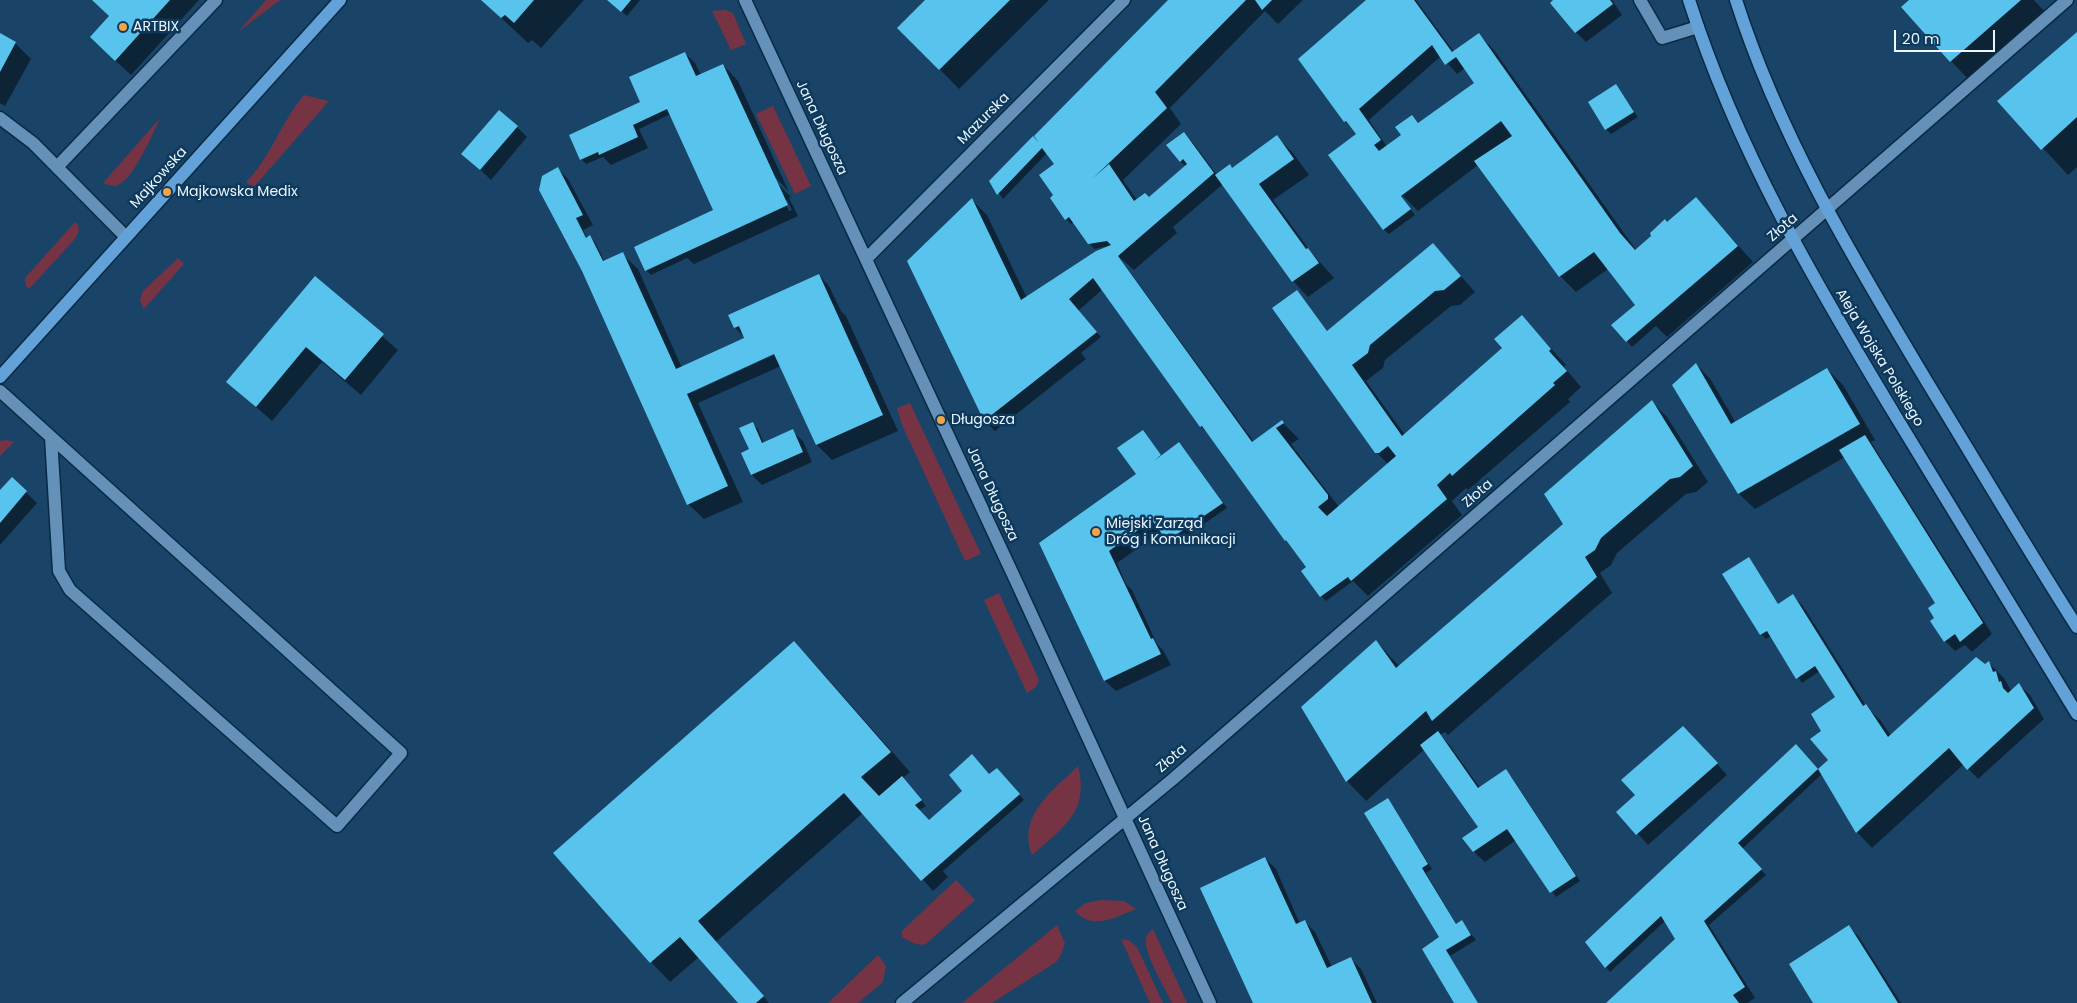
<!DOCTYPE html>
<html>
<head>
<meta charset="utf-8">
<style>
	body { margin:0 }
	#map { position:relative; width:2077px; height:1003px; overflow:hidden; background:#1a4467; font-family:Poppins,sans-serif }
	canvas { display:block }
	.scale { position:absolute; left:1894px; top:30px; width:101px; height:22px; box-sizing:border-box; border:2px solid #ecf6fe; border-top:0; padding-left:6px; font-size:15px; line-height:18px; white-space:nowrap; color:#ecf6fe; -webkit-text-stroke:4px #0d395c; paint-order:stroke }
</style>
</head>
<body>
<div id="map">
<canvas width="2077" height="1003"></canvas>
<div class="scale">20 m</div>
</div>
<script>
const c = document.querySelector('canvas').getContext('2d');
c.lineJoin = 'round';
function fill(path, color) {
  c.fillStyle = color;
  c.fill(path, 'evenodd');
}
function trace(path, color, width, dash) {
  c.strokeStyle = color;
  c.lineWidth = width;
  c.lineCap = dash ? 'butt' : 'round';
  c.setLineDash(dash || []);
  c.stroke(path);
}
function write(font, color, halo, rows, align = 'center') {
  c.font = font + ' Poppins,sans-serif';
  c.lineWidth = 5;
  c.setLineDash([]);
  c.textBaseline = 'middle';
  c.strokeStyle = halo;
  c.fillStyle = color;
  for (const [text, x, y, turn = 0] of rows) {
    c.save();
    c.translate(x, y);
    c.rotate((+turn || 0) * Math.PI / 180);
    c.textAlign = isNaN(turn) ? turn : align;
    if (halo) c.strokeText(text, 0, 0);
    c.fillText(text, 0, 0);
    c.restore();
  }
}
const green = new Path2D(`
	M266,0H280L238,32Z
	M725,10L733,13L746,44L731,50L712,11Z
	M304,95L329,101L253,188L246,182C271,157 281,122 304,95Z
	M773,106L811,186L795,194L756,114Z
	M161,117C153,132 132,184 115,186C111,186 107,184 103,183Z
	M75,222L78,225L79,231L75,239L29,289L26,286L25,278Z
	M178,258L184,264L144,309L140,301L142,292Z
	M910,403L981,554L965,561L902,425L897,408Z
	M6,440L14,442L0,456V441Z
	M999,593L1039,680L1036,687L1027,693L984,600Z
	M1078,766C1090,811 1063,828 1032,855C1017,815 1053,791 1078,766Z
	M956,880L975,900L926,944C918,947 909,941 902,937V931L906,927Z
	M1101,900L1124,901L1136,909C1116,917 1092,931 1075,911L1086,903Z
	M1057,925L1065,943L1060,957L1056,962L992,1003H962Z
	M1153,929L1187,1003H1172C1165,988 1144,954 1146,939C1147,934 1149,932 1153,929Z
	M1121,939L1128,940L1137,947L1163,1003H1150Z
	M878,955L886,966L883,982L858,1003H828Z`);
const shadow = new Path2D(`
	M93,0H199L131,75L107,53L110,16Z
	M482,0H584L541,48L532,40L528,43Z
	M608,0H640L627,16Z
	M927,0H1049L959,89L899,28Z
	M1169,0H1303L1278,24L1265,11L1170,108L1181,124L1123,180L1137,200L1149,199L1186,167L1180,161L1184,133L1194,144L1217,175L1233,169L1277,137L1293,153L1309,175L1273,200L1311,252L1334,278L1308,297L1293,281L1223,184L1173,227L1177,233L1134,270L1119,257L1254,442L1282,422L1299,439L1291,444L1339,507L1388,464L1376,452L1297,292L1328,332L1433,245L1475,292L1460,305L1451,306L1385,360L1383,368L1366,381L1405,435L1504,349L1522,317L1566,365L1564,367L1581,387L1568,399L1570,402L1468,490L1466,488L1452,501L1462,515L1368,596L1353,581L1326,601L1321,596L1307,567L1292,546L1213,438L1201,427L1103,289L1078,311L1101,337L1081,353L1086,359L995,431L985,421L967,386L972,200L987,215L1027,298L1112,245L1094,249L1074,222L1071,224L1066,219L1051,198L1055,195L1060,172L1047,153L1003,199L991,181L1039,145Z
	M1368,0H1416L1454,52L1479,35L1494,50L1636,250L1696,198L1753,262L1667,337L1656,326L1632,347L1613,325L1640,311L1608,269L1576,292L1560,276L1478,165L1418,211L1403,196L1402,197L1415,215L1389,234L1384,230L1358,135L1345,121ZM1441,56L1457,74L1465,68L1476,83L1419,123L1412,116L1403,135L1387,147L1369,120Z
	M1555,0H1612L1622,15L1586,42L1576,32Z
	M1911,0H2034L2047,14L1970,81L1951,61Z
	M2077,34V167L2068,175L1999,101Z
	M0,35L15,43L31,59L5,106L0,103Z
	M685,53L695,63L701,75L723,65L738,81L789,192L776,178V182L791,197L789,198L798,216L694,264L687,258L651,275L646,270L716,211L671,114L639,129L648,148L611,165L603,157L586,164L581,159L642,102ZM784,200H787L792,210L789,211Z
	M1616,85L1638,117L1611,134L1606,129Z
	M517,127L527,137L491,180L463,154Z
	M558,169L568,179L593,225L583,230L587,238L590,237L595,242L605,262L622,254L638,269L682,368L746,339L735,328L819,275L829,286L841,311L846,316L898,431L832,460L817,445L781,366L698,403L743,502L704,519L688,504L583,270ZM779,350L780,352L693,392V390Z
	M315,278L398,350L361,395L322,362L272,421L228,382Z
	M1696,364L1711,380L1736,423L1827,369L1843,385L1875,440L1871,442L1992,634L1972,652L1965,645L1955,651L1945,641L1936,618L1937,603L1845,457L1755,509L1739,494L1673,385Z
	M1652,402L1667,417L1708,482L1696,492L1686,494L1617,553L1611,565L1600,573L1612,593L1448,735L1445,732L1440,735L1449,744L1480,788L1506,771L1511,776L1580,881L1556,897L1516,840L1485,862L1474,852L1464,838L1480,827L1425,749L1366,801L1347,781L1303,707L1376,641L1400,667L1564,524Z
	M753,424L758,429L764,444L792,431L803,441L812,462L762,485L752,475Z
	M1148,437L1162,457L1184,449L1227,508L1173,545L1162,531L1117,563L1126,584L1132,590L1157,644L1163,650L1171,665L1116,691L1105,681L1069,604L1137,474Z
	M12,479L37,503L0,545V492Z
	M1748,559L1779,605L1793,596L1803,606L1866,706L1881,721L1891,736L1989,663L2004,678L2012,692L2019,685L2030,695L2044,719L1978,779L1964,764L1872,848L1857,832L1822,774L1742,849L1766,875L1709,925L1755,998L1747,1003H1608L1677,940L1665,921L1610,972L1606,967L1801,751L1818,770L1830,760L1823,731L1836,698L1820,671L1802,683L1771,636L1766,639L1761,634Z
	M794,643L813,662L910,772L903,778L926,806L919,810L929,822L1002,774L1024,800L943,871L948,877L933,891L863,813L716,942L769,1003H740L699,957L670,982L651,962Z
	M1694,738L1727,775L1648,845L1618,812Z
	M1387,800L1392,805L1432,869L1426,873L1457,925L1462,922L1476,940L1450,956L1478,1003H1456L1440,938Z
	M1265,858L1276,869L1300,924L1305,922L1315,932L1332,967L1351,959L1361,969L1377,1003H1254Z
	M1849,927L1859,937L1901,1003H1814Z`);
const building = new Path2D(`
	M92,0H170L115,61L90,37L109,16Z
	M481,0H534L514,23L505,15L501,18Z
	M607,0H631L621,12Z
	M925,0H1010L939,70L897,28Z
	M1168,0H1246L1155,92L1167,108L1092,179L1109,164L1134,201L1145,193L1149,197L1187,164L1183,159L1180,162L1166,145L1184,132L1214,173L1118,256L1252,442L1282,420L1284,423L1276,428L1328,495V499L1318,507L1327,516L1396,456L1388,446L1379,453H1375L1272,308L1297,290L1327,331L1433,243L1461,276L1444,290L1435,291L1370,345L1368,353L1352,365L1402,436L1502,348L1494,339L1522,315L1551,349L1549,351L1567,371L1553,383L1555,385L1452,476L1450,473L1437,485L1447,499L1351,581L1348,577L1320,597L1301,571L1306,567L1286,540L1285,541L1202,426L1200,427L1093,278L1069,299L1097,332L984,421L907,261L972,198L1021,300L1096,251L1111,245L1107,241L1088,244L1069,217L1065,220L1050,198L1053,195L1039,175L1054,164L1042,148L997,195L989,181L1033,136L1039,143L1034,136Z
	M1255,0H1272L1262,10Z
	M1366,0H1414L1452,52L1479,33L1620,233L1635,250L1651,236L1650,233L1665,219L1667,222L1696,197L1738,246L1626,342L1611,325L1635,305L1594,252L1559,277L1474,161L1512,136L1501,121L1401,196L1411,209L1383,230L1328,155L1356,134L1346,121L1344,122L1298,59ZM1432,45L1445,65L1456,57L1474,83L1418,123L1412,115L1395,127L1401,135L1379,151L1374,145L1381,140L1359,109Z
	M1553,0H1610L1613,4L1575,33L1550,3Z
	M1909,0H2021L1950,62L1901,7Z
	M2077,32V117L2041,150L1997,101Z
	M0,33L16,42L0,72Z
	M685,52L696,76L723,64L788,205L645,271L634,247L713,210L667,109L633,125L638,137L599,155L598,152L580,160L569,135L640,102L629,77Z
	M1616,84L1634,112L1605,130L1588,102Z
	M499,110L518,126L480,170L461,154Z
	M1277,135L1294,159L1259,184L1306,249L1308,248L1319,263L1292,282L1215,175L1230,164L1232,168Z
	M558,167L583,215L576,218L586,238L590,235L603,261L623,252L676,369L744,338L739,326L734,328L728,315L819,274L883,415L816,445L774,354L687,394L728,486L687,505L582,271L539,190L542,176Z
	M315,276L384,334L345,380L306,347L256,407L226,382Z
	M1696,363L1731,424L1827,368L1860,424L1738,494L1672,385Z
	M1652,400L1693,466L1680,477L1670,479L1601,538L1595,550L1585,557L1597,577L1432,721L1426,711L1346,782L1301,707L1376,640L1396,668L1563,524L1544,494Z
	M753,422L762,443L793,429L803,452L751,475L741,453L749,449L739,428Z
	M1143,430L1161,455L1154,461L1179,442L1223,503L1167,541L1152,520L1109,551L1151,639L1153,638L1161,654L1104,681L1039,543L1136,474L1117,448Z
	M1865,435L1983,623L1960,642L1955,634L1944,642L1930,621L1934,618L1928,608L1935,603L1839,450Z
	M12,477L27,491L0,523V490Z
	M1749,557L1778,604L1793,594L1863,706L1866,704L1888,737L1976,657L1985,664L1989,661L1993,672L1996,671L1999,682L2001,681L2003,688L2008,693L2019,683L2034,708L1967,770L1949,748L1856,833L1818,769L1738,843L1762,869L1704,921L1745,987L1733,995L1739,1003H1606L1675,939L1661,916L1605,968L1585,942L1796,744L1818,769L1828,760L1810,739L1821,731L1811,714L1835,697L1815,666L1796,679L1767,631L1760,635L1722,574Z
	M794,641L891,752L861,777L879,796L902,776L922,800L915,805L929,820L962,791L949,775L972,754L989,774L997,768L1020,794L921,881L844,793L698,921L764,996L756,1003H738L680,937L650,963L553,853Z
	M1683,726L1718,763L1636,835L1616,812L1635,795L1621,780Z
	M1438,731L1478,788L1506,769L1576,876L1550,893L1507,829L1473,852L1462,838L1478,827L1420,745Z
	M1388,798L1428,864L1422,868L1456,924L1462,920L1471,935L1446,950L1478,1003H1454L1422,949L1439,937L1364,813Z
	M1265,857L1296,924L1305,920L1327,968L1351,957L1372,1003H1253L1200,888Z
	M1849,925L1875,966L1898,1003H1813L1789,964Z`);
const minor = new Path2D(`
	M745,0L1016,581L1210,1003
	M1640,0L1662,38L1698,27
	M0,118L33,143L126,237
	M57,167L216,0
	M866,259L1124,0
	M0,391L401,753L337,826L70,590L59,571L51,437
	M902,1003L1173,779L2067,0`);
const major = new Path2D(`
	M1689,0C1737,151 1817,286 1898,420C1958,518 2017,616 2077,714
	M1736,0C1780,138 1855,261 1929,385C1978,465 2026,547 2077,627
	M0,377L340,0`);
const markers = [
	[123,27,5,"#f4a345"],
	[167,192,5,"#f4a345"],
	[941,420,5,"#f4a345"],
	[1096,532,5,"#f4a345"]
];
const poiNames = [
	["ARTBIX",133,27],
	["Majkowska Medix",177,192],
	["Długosza",951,420],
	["Miejski Zarząd",1106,524],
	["Dróg i Komunikacji",1106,540]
];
const streetNames = [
	["Mazurska",984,119,-45],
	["Jana Długosza",821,128,65],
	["Majkowska",159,178,-48],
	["Złota",1783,228,-41],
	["Aleja Wojska Polskiego",1879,358,59],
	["Jana Długosza",992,494,65],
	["Złota",1478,494,-41],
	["Złota",1172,759,-41],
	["Jana Długosza",1162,863,66]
];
fill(green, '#763344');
fill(shadow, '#0007');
fill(building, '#58c4ed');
trace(minor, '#092a44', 15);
trace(major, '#092a44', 15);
trace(minor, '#6591b8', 12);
trace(major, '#62a2d9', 12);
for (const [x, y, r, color] of markers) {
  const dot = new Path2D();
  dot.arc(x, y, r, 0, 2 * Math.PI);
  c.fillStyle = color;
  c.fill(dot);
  trace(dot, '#0d395c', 2);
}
write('14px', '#ecf6fe', '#0d395c', poiNames, 'left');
write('14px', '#ecf6fe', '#0d395c', streetNames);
</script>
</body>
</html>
